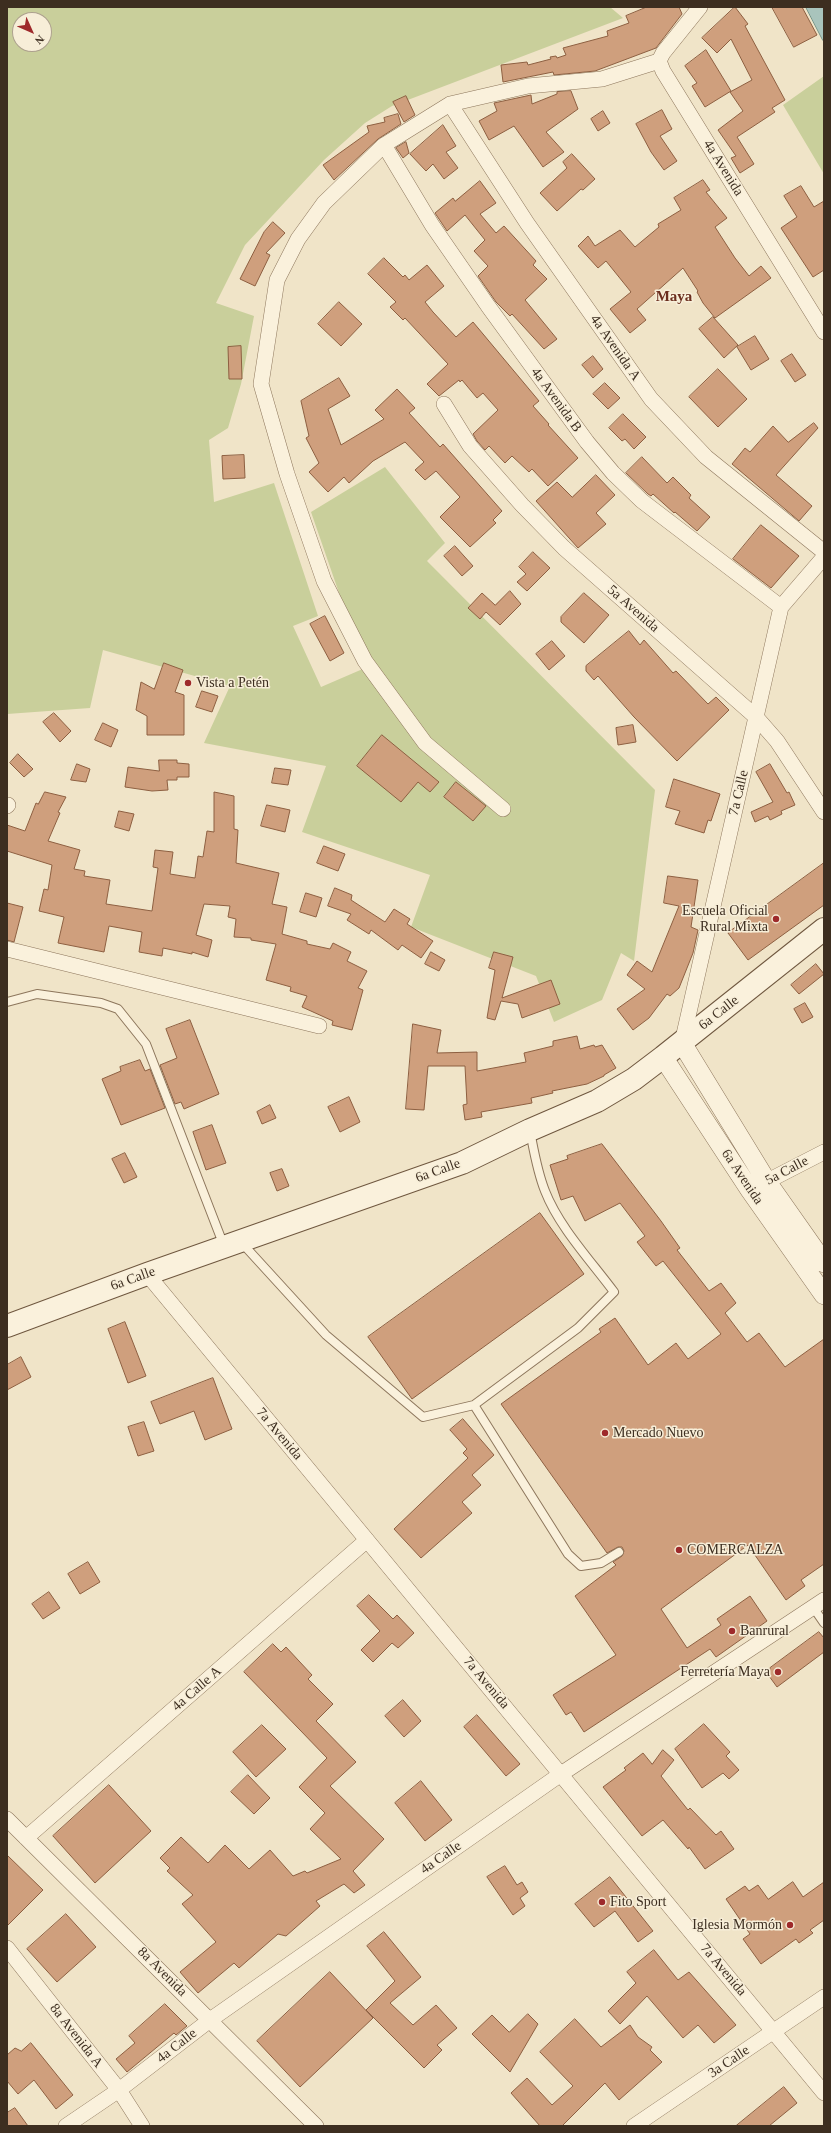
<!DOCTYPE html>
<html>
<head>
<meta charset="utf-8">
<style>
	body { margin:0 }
	#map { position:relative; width:831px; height:2133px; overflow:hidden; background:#f0e4c8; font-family:"Times New Roman",serif }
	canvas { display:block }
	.frame { position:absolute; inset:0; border:8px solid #3d2e20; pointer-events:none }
	.north { position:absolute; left:12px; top:12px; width:40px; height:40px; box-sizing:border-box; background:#f7eed8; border:1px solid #ada18e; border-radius:50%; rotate:135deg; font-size:11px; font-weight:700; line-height:16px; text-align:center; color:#3d2e20 }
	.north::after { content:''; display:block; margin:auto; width:14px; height:18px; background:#9e2a2b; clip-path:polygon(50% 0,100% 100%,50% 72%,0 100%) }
</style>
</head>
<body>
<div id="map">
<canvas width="831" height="2133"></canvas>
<div class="frame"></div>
<div class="north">N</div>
</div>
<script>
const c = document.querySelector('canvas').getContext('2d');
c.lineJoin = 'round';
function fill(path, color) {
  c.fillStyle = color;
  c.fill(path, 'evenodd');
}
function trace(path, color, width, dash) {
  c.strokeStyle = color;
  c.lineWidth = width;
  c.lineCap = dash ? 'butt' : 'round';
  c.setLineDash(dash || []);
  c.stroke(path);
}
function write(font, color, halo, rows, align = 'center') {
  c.font = font + ' "Times New Roman",serif';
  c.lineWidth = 3;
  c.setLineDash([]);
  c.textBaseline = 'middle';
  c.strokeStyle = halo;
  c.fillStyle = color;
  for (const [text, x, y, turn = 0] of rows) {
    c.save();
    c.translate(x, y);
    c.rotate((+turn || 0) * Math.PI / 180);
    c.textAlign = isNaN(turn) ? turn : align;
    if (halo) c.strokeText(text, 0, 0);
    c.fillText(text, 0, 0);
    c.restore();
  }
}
const green = new Path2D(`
	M7,7H610L623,18L392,106L365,123L324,160L245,245L216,303L254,316L241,384L228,428L209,440L214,502L274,483L318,616L293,626L321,687L365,668L311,512L385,467L445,543L427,561L655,790L634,961L621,953L602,1000L554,1022L536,976L411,927L430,875L302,832L326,766L204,743L230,686L103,650L90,708L7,714ZM20,20H44V44H20Z
	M824,76V174L783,105Z`);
const water = new Path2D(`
	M806,7H824V39L823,40Z`);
const building = new Path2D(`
	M647,7H679L682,14L656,48L595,71L554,75L553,72L503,82L501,65L527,62L528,65L551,59L550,57L556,56L557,58L566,55L563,48L608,36L607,31L629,23L626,16Z
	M735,7L748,24L745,26L785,100L772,108L775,112L737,137L754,164L740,173L731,158L736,156L718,130L743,111L730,92L752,80L731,39L717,53L702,38Z
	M772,7H802L817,35L794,47Z
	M706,50L731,91L705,107L692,86L697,83L685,66Z
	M571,91L578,109L546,132L564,152L543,167L514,126L489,140L479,121L497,111L494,103L531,95L532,104L557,94V92Z
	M406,96L415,115L404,122L393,102Z
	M662,110L672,129L660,136L677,161L664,170L651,152L636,124Z
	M603,111L610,123L598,131L591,119Z
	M398,114L401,124L378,139L334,180L323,165L369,132L367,126L385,122L384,118Z
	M443,125L456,146L446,152L458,168L444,179L433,164L426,171L410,154Z
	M406,142L409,153L403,158L396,148Z
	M572,154L595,179L583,190L581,189L557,211L540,193L567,168L563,162Z
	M703,180L710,190L706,192L727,218L715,227L735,258L749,276L761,266L771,278L715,318L703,303L697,292L698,291L683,268L637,309L646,320L630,333L610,309L631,292L606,261L598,268L578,246L588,236L595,246L620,230L635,247L659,227L658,224L681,210L674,198Z
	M480,181L496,203L480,214L496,233L504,226L536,261L533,265L547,279L525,300L557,339L544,349L512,314L510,316L496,302L478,276L488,266L474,251L485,240L465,215L447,231L435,213L453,198L455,201Z
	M801,186L814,207L824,201V270L813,277L781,228L797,217L784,196Z
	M273,222L285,233L266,253L270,255L255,286L240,279L264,232Z
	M384,258L403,277L405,275L409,280L427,265L444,286L425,302L433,312L456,337L473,322L539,401L533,406L549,424L548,425L578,458L548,486L532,469L529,472L512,456L505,463L489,446L485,450L477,441L473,434L498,410L483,393L477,398L462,380L460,382L459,380L439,396L427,384L448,364L405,318L403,320L390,307L396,302L368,274Z
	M339,302L362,324L341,346L318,324Z
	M713,317L738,345L724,358L699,329Z
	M755,336L769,359L751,370L737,347Z
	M241,346L242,379H229L228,347Z
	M792,354L806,375L795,382L781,361Z
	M593,356L603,369L593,378L582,365Z
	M718,369L747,399L718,427L689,397Z
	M339,378L350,396L328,409L341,445L384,419L375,410L397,389L415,408L409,413L440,447L443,444L502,511L493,520L496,523L470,547L440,517L460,497L436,471L425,480L415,470L424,462L405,442L373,461L349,483L344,477L328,492L309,472L319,463L306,438L309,436L301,401Z
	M605,383L620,398L608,409L593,394Z
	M623,414L646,437L634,449L625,439L622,441L609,428Z
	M814,423L818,428L776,475L812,506L799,521L732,464L745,448L750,452L773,426L788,442Z
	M244,455L245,478L223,479L222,456Z
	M642,457L667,483L673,477L691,495L689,498L710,517L697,531L675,512L674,513L653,494L651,496L648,494L626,473Z
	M596,475L615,495L596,513L606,524L578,548L536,501L557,482L572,497Z
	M761,525L799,556L771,588L733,559Z
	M455,546L473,566L462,576L444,556Z
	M533,552L550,568L527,591L517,582L526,574L519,567Z
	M510,591L521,604L500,625L486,612L480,619L468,608L482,593L495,605Z
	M584,593L609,615L584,643L561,622V617Z
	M325,616L344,653L330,661L310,624Z
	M629,631L640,645L644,640L673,673L676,671L708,704L716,697L729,710L677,761L634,717L598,676L594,680L586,671V666Z
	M552,641L565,656L549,670L536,654Z
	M164,663L183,670L175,692L184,695V735H147V716L136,710L141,682L154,689Z
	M202,691L218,696L212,712L196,707Z
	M54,713L71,731L60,742L43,722Z
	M103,723L118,730L111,747L95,740Z
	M633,725L636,742L618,745L616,728Z
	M382,735L439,782L430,792L418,782L401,802L357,766Z
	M18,754L33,769L24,777L10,763Z
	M159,760H177V763L189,764V777H177V780H167L168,790L152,791L125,787L128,767L159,771Z
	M77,764L90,769L86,782L71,780Z
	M770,764L787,793L789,792L795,805L781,811L782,814L770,820L768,816L755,822L751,812L773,802L756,772Z
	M275,768L291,770L288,785L272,783Z
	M674,779L720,794L711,821L708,820L704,833L675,824L680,811L666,807Z
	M456,782L486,806L473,821L444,797Z
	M45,792L66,797L58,812L60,813L48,841L80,850L74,869L85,871L84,876L110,880L106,904L152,911L158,868L153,867L155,850L173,852L170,874L195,878L198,856L203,857L207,831L214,832V792L234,796V829L238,830L236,863L279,873L272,904L287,907L282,934L307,941V944L330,949L333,943L351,952L347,961L367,971L358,988L363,990L352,1030L332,1025L333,1021L302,1007L307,996L290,991L291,987L266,980L276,944L251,940V938L234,937L236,919L228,917L230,906L204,904L196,935L212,940L208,957L192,952V954L163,948L162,956L139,952L142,932L109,926L104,952L58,943L64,917L39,911L44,889L48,890L52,865L7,851V825L25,831L36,803L38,804Z
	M267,805L290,810L285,832L261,826Z
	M119,811L134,814L129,831L115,827Z
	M324,846L345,854L338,871L317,863Z
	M824,863V905L748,960L728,933Z
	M668,876L698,880L691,927L698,930L693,953L679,988L670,996L667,994L649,1018L633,1030L617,1009L645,989L627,975L637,961L652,972L679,906L664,903Z
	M335,888L352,895L351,900L385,922L394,909L410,919L407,924L433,941L421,958L402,945L398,950L371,930L369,934L347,920L351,914L328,906Z
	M306,893L322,898L316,917L300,912Z
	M7,903L23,907L14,942L7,940Z
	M431,952L445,960L439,971L425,964Z
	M494,952L513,957L502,998L551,980L560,1004L522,1018L518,1004L501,1001L495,1020L487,1018L495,970L489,968Z
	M816,964L824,974L799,994L791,985Z
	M805,1003L813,1017L802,1023L794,1009Z
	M190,1020L219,1094L184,1109L181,1102L175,1104L160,1065L177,1058L166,1029Z
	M413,1024L441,1030L437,1053L477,1052V1071L526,1062L524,1053L553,1046V1041L577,1036L580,1049L594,1045L595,1047L602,1045L616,1068L604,1075V1076L587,1084L552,1091L553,1093L531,1098L532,1103L481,1112L482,1117L465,1120L463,1105L467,1104L465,1066H428L424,1110L406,1109Z
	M140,1060L145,1071L150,1069L165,1108L121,1125L102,1079L121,1071L120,1067Z
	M349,1097L360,1122L340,1132L328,1107Z
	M270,1105L276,1118L262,1124L257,1112Z
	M212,1125L226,1163L206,1170L193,1132Z
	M602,1144L661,1221L680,1248L677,1250L709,1291L721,1283L736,1303L725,1313L747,1342L759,1333L785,1367L824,1339V1564L801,1580L805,1586L786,1600L748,1545L661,1609L687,1648L721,1625L717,1619L750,1596L767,1621L716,1657L710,1649L584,1732L571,1712L566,1715L553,1695L616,1655L575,1596L616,1565L613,1562L622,1556L624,1551L622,1547H618L607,1553L501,1404L601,1332L599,1329L615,1318L648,1365L676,1343L688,1359L721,1334L663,1261L656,1266L637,1242L645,1236L620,1203L585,1221L573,1196L561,1200L550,1165L568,1159L567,1156Z
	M125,1153L137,1177L124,1183L112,1159Z
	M282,1169L289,1186L277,1191L270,1173Z
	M540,1213L584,1274L412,1399L368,1337Z
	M125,1322L146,1376L128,1383L108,1329Z
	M21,1357L31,1377L7,1390V1365Z
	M213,1378L232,1429L205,1440L194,1411L160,1424L151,1402Z
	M463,1419L494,1455L472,1475L481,1485L462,1502L472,1513L421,1558L394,1529L468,1458L463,1453L467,1449L450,1430Z
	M144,1422L154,1451L138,1456L128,1427Z
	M88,1562L100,1582L80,1594L68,1574Z
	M49,1592L60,1608L43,1619L32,1604Z
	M369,1595L393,1619L397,1615L414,1633L398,1648L392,1643L373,1662L361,1650L380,1631L357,1606Z
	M819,1632L824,1638V1652L777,1687L769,1676L770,1668Z
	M273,1644L281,1652L286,1647L312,1675L308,1679L333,1704L316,1721L356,1762L330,1786L384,1839L353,1871L365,1885L354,1893L344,1884L316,1901L320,1906L286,1936L278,1934L239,1968L234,1963L198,1993L180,1972L216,1942L182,1904L193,1895L167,1871L170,1868L160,1858L181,1837L208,1863L225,1845L249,1869L270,1850L293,1876L305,1871L307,1873L341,1859L310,1829L325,1813L299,1787L327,1758L244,1672Z
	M403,1700L421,1721L404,1737L385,1716Z
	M477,1715L520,1764L506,1776L464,1727Z
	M704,1724L730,1752L726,1756L739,1770L729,1779L723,1773L702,1788L675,1749Z
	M262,1725L286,1749L256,1777L233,1752Z
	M663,1750L674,1760L661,1776L688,1810L690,1808L716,1835L721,1831L734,1849L705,1869L689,1847L688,1849L663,1820L642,1836L603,1787L626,1770L624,1768L643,1753L652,1764Z
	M248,1775L270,1798L254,1814L231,1792Z
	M421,1781L452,1820L425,1841L395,1803Z
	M109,1785L151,1831L95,1883L53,1836Z
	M7,1855L43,1890L7,1926Z
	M505,1866L517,1885L522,1882L528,1892L520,1898L525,1906L513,1915L487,1877Z
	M610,1877L653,1931L638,1942L615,1911L594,1927L575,1904Z
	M793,1882L803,1897L824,1882V1920L810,1930L813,1933L799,1943L796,1939L761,1964L743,1939L750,1934L726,1899L745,1886L749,1891L758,1885L768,1899Z
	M66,1914L96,1947L57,1982L27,1949Z
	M384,1932L421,1977L390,2003L413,2025L436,2005L457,2028L437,2045L442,2050L424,2068L366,2010L395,1981L367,1946Z
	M654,1950L678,1980L689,1972L736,2025L714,2043L698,2025L683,2038L647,1996L620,2024L608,2011L636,1983L627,1972Z
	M330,1972L373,2018L300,2087L257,2041Z
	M165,2004L187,2026L176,2035L174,2033L127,2072L116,2059L135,2043L129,2036Z
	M528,2014L538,2024L510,2072L472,2034L492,2015L509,2032Z
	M575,2019L601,2047L630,2025L638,2037L652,2047L650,2050L662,2062L619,2100L605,2083L562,2126H540L511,2093L527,2078L552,2105L573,2086L540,2052Z
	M31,2043L73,2095L56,2109L34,2080L18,2094L7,2081V2055L15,2048L21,2051Z
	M784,2087L797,2103L769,2126H736Z
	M15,2108L28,2126H7V2113Z`);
const service = new Path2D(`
	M7,1002L37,994L101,1003L118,1009L146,1044L224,1246
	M241,1242L326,1335L423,1417L474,1405L578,1328L614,1292C591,1261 559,1227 545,1191C537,1171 534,1151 530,1131
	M474,1405L568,1554L581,1566L601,1563L619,1552
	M813,1607L824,1623`);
const minor = new Path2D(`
	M700,7L663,53L659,61L663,71L824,332
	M450,104L527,223L651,399L706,457L824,552
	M384,145L432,225L488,306L587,442L613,473L642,501L781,607
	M444,404L470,446L522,505L564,548L756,717L777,741L824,812
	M7,806L8,805
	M503,809L425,743L365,661L324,581L287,474L261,384L277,280L298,239L324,203L384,145L450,104L528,86L602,79L659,61
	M7,949L319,1026
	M682,1043L781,607L824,557
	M758,1186L824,1152
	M147,1274L824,2093
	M7,1819L316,2126
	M26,1838L367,1540
	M7,1948L119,2090L142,2126
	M66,2126L119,2090L210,2020L561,1774L824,1600
	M634,2126L824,1997`);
const tertiary = new Path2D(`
	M682,1043L767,1182L824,1263
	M663,1057L750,1190L824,1295`);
const secondary = new Path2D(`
	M7,1326L147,1274L462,1163L530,1130L597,1101L634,1079L663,1057L824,929`);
const markers = [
	[188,683,4,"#9e2a2b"],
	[776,919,4,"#9e2a2b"],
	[605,1433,4,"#9e2a2b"],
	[679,1550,4,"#9e2a2b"],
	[732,1631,4,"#9e2a2b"],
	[778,1672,4,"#9e2a2b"],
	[602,1902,4,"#9e2a2b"],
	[790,1925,4,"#9e2a2b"]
];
const streetNames = [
	["4a Avenida",723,168,58],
	["4a Avenida A",615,348,55],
	["4a Avenida B",556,400,54],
	["5a Avenida",633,609,41],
	["7a Calle",739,793,-77],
	["6a Calle",719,1013,-38],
	["6a Calle",438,1171,-20],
	["5a Calle",787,1171,-28],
	["6a Avenida",742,1177,56],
	["6a Calle",133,1279,-20],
	["7a Avenida",279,1434,50],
	["7a Avenida",486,1683,50],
	["4a Calle A",197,1689,-41],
	["4a Calle",441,1858,-35],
	["7a Avenida",723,1970,50],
	["8a Avenida",162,1972,45],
	["8a Avenida A",76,2036,52],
	["4a Calle",177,2046,-38],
	["3a Calle",729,2062,-34]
];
const poiNames = [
	["Vista a Petén",196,683],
	["Escuela Oficial",768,911,"right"],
	["Rural Mixta",768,927,"right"],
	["Mercado Nuevo",613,1433],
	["COMERCALZA",687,1550],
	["Banrural",740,1631],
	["Ferretería Maya",770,1672,"right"],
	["Fito Sport",610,1902],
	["Iglesia Mormón",782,1925,"right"]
];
const neighbourhoodNames = [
	["Maya",674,297]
];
fill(green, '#c9cf9b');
fill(water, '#a9c4bc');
trace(water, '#6f938a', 1);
fill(building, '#cf9f7d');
trace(building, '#8d5f41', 1);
trace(service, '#8d765c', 10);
trace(minor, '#8d765c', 16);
trace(tertiary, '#8d765c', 20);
trace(secondary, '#6f573f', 24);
trace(service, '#faf1dc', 8);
trace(minor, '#faf1dc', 15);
trace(tertiary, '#faf1dc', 19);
trace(secondary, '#faf1dc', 22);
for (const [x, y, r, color] of markers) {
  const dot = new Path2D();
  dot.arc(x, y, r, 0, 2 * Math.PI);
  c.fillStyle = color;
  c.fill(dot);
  trace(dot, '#f7eed8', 1.5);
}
write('14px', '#3d2e20', '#f7eed8', streetNames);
write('14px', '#3d2e20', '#f7eed8', poiNames, 'left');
write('bold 15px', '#6b2e1e', '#f7eed8', neighbourhoodNames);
</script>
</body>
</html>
